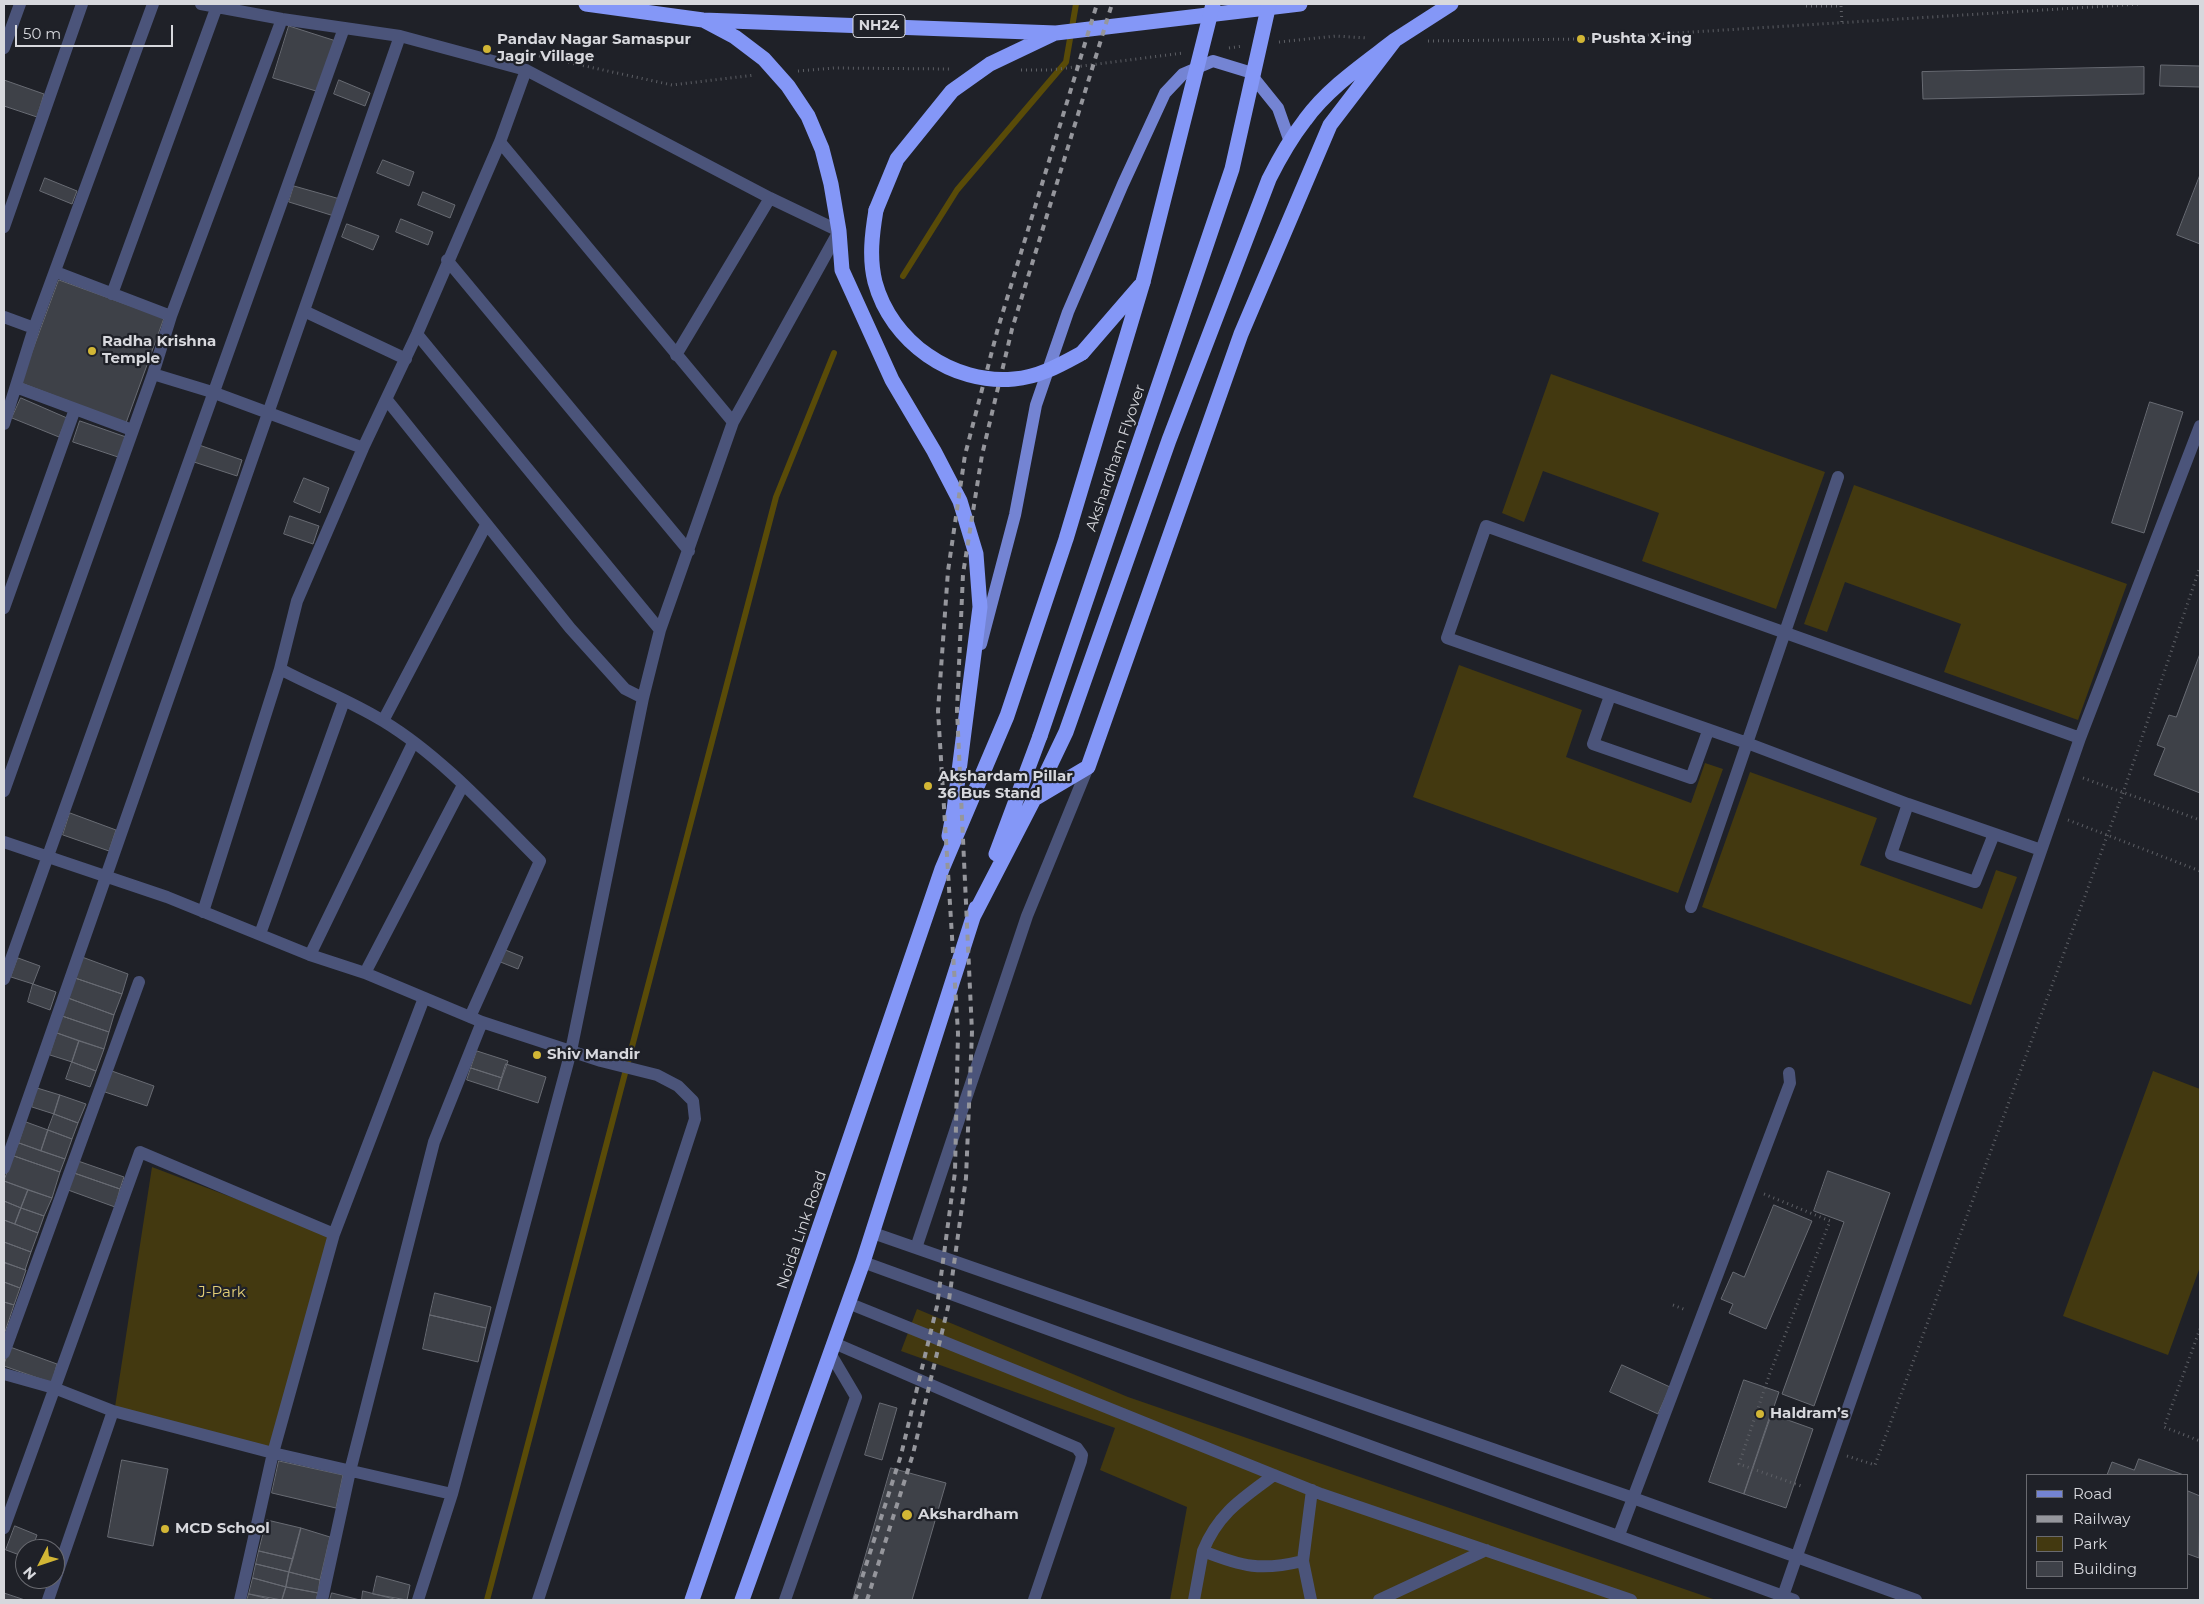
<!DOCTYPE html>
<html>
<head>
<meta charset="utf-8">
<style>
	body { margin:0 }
	#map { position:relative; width:2204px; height:1604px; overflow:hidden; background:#1f2128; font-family:Montserrat,sans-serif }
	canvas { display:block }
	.frame { position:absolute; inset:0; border:5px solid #d7d8dd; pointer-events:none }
	.legend { position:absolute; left:2026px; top:1474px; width:162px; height:115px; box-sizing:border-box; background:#1f2128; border:1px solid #696a70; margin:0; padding:6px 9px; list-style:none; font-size:15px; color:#d7d8dd }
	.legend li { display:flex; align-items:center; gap:10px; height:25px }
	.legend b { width:25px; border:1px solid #696a70 }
	.north { position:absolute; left:15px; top:1539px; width:50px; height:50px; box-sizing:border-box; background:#1f2128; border:1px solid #696a70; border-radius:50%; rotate:229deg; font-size:14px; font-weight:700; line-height:20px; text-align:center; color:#d7d8dd }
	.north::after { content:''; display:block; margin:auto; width:18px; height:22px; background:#d2b635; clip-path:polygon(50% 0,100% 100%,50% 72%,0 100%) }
	.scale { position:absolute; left:15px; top:25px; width:158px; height:22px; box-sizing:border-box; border:2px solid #d7d8dd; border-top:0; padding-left:6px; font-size:15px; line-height:18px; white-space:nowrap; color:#d7d8dd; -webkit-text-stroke:4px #1f2128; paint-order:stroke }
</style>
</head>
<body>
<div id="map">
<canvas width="2204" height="1604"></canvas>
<div class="frame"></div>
<ul class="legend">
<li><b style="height:6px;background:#7484d3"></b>Road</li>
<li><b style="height:6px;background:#95969c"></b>Railway</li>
<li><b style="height:14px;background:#433910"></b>Park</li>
<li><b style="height:14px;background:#3e4148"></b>Building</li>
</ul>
<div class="north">N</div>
<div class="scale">50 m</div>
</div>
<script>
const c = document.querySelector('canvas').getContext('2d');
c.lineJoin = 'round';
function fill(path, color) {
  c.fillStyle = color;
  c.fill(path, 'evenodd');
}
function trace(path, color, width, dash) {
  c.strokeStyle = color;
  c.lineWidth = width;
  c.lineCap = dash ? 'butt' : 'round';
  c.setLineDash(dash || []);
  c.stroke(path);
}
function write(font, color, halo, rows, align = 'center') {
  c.font = font + ' Montserrat,sans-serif';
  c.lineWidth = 4.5;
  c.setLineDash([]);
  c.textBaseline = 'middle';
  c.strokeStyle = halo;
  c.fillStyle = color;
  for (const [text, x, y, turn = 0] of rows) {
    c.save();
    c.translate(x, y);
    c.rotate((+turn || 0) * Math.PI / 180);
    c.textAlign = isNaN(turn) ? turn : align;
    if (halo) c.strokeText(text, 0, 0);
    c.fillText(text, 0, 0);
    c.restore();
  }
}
const green = new Path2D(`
	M1551,374L1825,472L1776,609L1642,561L1659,513L1543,471L1524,522L1502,513Z
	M1854,485L2127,584L2078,720L1944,672L1961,624L1845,582L1827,632L1804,624Z
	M1459,665L1582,710L1566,757L1691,803L1705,763L1723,769L1678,893L1413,797Z
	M1750,772L1877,818L1860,865L1982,909L1996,870L2017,877L1971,1005L1702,907Z
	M2153,1071L2200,1089V1267L2168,1355L2063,1316Z
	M152,1167L331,1235L269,1448L115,1407Z
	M917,1309L1128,1397L1716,1600H1170L1187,1507L1100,1470L1115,1428L901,1351Z`);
const stream = new Path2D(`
	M903,276L957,190L1066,62L1076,4
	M487,1600L776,497L834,353`);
const building = new Path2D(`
	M289,26L336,41L316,91L273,78Z
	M2161,65L2200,66V87L2160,86Z
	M2144,67V94L1923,99L1922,72Z
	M4,80L44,94L37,117L4,106Z
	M339,80L370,93L365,106L334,94Z
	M383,160L414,172L409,186L377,173Z
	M2200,175V244L2177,235Z
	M45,178L77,191L72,204L40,191Z
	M294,186L340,199L334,216L289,202Z
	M423,192L455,205L450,218L418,205Z
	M401,219L433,232L428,245L396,232Z
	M347,224L379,236L373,250L342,237Z
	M59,280L164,318L126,423L21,383Z
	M21,398L67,418L59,437L12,418Z
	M2150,402L2183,412L2144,533L2112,523Z
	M80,421L126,437L118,457L73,442Z
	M199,445L242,460L237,476L194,462Z
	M304,478L329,488L320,513L294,502Z
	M290,516L319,526L313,544L284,534Z
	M2200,654V793L2154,775L2165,748L2157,745L2169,715L2176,717Z
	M70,813L116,830L109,851L63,835Z
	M503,949L523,957L518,969L498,961Z
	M82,957L128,974L122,994L75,978Z
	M18,958L40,966L33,984L11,977Z
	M75,978L122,994L114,1015L68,998Z
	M33,984L56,992L50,1010L28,1002Z
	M68,998L114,1015L109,1032L62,1016Z
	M62,1016L109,1032L104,1049L57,1033Z
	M57,1033L79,1041L72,1062L50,1055Z
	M79,1041L104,1049L96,1071L72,1062Z
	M477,1051L508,1061L502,1078L471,1068Z
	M72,1062L96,1071L90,1087L66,1079Z
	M506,1064L546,1077L538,1103L498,1090Z
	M471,1068L502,1078L498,1090L467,1080Z
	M109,1070L154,1086L147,1106L102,1091Z
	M37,1088L60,1095L54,1114L32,1107Z
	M60,1095L86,1104L78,1123L54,1114Z
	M54,1114L78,1123L72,1139L48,1130Z
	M26,1122L48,1130L41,1151L19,1143Z
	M48,1130L72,1139L65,1159L41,1151Z
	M19,1143L65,1159L60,1172L14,1156Z
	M14,1156L60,1172L52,1198L4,1181Z
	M78,1161L124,1177L120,1189L74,1173Z
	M1828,1171L1890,1193L1814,1406L1782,1394L1844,1222L1814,1211Z
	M74,1173L120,1189L115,1207L68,1190Z
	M4,1181L28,1190L21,1208L4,1201Z
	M28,1190L52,1198L44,1216L21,1208Z
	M4,1201L21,1208L15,1224L4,1220Z
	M1774,1205L1812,1221L1766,1329L1729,1313L1733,1304L1721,1299L1733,1272L1744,1277Z
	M21,1208L44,1216L38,1233L15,1224Z
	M4,1220L38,1233L31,1252L4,1242Z
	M4,1242L31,1252L25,1270L4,1262Z
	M5,1263L26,1270L20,1288L4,1282Z
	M4,1282L20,1288L14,1305L4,1302Z
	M435,1293L491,1307L486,1328L430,1315Z
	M4,1302L14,1305L4,1335Z
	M430,1315L486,1328L478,1362L423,1349Z
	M10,1347L57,1364L52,1383L4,1366Z
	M1622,1365L1670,1387L1658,1414L1610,1392Z
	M1744,1380L1779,1392L1744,1494L1709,1482Z
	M880,1403L897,1408L882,1460L865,1455Z
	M1771,1414L1813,1429L1786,1508L1744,1494Z
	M2139,1459L2184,1475H2107L2112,1462L2134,1470Z
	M122,1460L168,1469L153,1546L108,1537Z
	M279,1461L343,1475L336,1508L272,1493Z
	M891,1468L946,1483L912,1600H853Z
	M2188,1491L2200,1496L2199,1558L2188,1554Z
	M267,1520L301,1528L293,1559L259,1551Z
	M15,1526L37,1535L32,1549H25V1557L6,1550Z
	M301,1528L330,1537L320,1580L289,1572Z
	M259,1551L293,1559L289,1572L256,1564Z
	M256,1564L289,1572L286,1587L253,1578Z
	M289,1572L320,1580L318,1593L286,1587Z
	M377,1576L410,1585L407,1600L373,1594Z
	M253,1578L286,1587L282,1600L249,1594Z
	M286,1587L318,1593L316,1600H282Z
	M363,1591L398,1600H362Z
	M4,1593L25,1600H4Z
	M332,1593L360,1600H330Z
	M249,1594L273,1600H247Z`);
const path = new Path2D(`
	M1803,4V6H1841L1842,23
	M1428,41L1581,39L2139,4
	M1279,42L1336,36L1367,38
	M1229,48L1243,46
	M539,56L672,85L755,75
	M1021,70H1051L1183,53
	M798,71L834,68L952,69
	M2083,778L2200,820
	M2068,820L2200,871
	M1764,1194L1830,1221L1770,1373L1739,1464L1804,1487
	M1673,1305L1686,1310
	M2200,1329L2164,1427L2200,1441
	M1847,1456L1875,1465L2123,793L2200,567`);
const minor = new Path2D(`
	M201,4L282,19L400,36L526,70L770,198L839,231L733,422L660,630L643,698L571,1051L452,1494L418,1600
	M4,48L20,4
	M500,142L733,422
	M4,227L82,4
	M447,260L689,551
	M56,272L171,316
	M112,294L217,6
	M304,311L406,359
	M4,317L34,328
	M417,334L660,630
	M676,355L770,198
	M153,374L212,392L363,448
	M16,387L132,430
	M387,400L570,628L625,689L643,698
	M4,424L34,328L153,4
	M4,608L75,409
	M280,669C314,687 351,701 383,721C441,756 492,813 540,861L470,1017
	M1610,696L1593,744L1691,778L1708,731
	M383,721L486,525
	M4,791L153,374L171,316L282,19
	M1908,804L1891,854L1975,882L1994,834
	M4,842L167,897L310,955L365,973L482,1022L601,1061L657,1075L678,1086L693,1101L695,1119L538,1600
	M2041,850L1908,804L1747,743L1447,638L1486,526L2080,738
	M1691,907L1838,477
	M203,912L280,669L297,601L363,448L417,334L500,142L526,70
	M260,934L344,701
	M310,955L413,743
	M365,973L463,785
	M4,979L344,28
	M4,1168L400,36
	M873,1233L1633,1498L1916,1600
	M916,1248L1027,916L1088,767
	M863,1262L1794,1600
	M848,1303L1321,1494L1631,1600
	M834,1343L1077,1448L1082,1455L1081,1461L1034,1600
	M4,1353L139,982
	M4,1374L54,1388L113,1411
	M4,1528L140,1152L334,1234
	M1619,1535L1790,1083L1789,1073
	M1203,1551C1218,1513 1243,1498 1274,1475
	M1783,1596L2080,738L2200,426
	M48,1600L113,1411L273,1453L452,1494
	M240,1600L273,1453L334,1234L424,998
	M322,1600L350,1471L434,1142L482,1022
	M785,1600L856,1397L830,1353
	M1194,1600L1203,1551C1243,1567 1261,1571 1303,1561
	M1311,1600L1303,1561L1312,1490
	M1379,1600L1486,1550`);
const major = new Path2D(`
	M981,644L1015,515L1036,405L1068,312L1123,184L1165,93L1183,74L1213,61L1249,72L1278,108L1290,142`);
const highway = new Path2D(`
	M586,4L703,20L1056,33L1300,4
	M703,20L735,37L764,59L788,86L808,116L822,149L831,184L839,231L842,270L892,380L934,451L960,501L976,554L980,607L954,810L949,836
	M876,210L897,159L952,91L990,64L1053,34
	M1082,353L1140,286
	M1034,799L1088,767L1241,334L1330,125L1395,40L1451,4
	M996,854L1040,736
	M973,917L1034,799L1066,732L1169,440L1269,179C1279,159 1291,138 1305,120C1328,88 1364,64 1395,40
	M692,1600L942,869L1007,716L1066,539L1143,282
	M742,1600L863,1262L976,908`);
const rail = new Path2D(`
	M855,1600L901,1455L937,1306L955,1172L958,1033L938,711L948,571L965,455L998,328L1097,4
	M867,1600L913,1454L948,1307L966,1178L972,1032L957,710L963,574L982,455L1012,329L1112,4`);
const highwayBridge = new Path2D(`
	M876,210C872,234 869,258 875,282C891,342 953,385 1014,379C1039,377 1060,365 1082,353
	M1143,282L1213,4
	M1040,736L1232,169L1269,4`);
const markers = [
	[1581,39,5,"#d2b635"],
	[487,49,5,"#d2b635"],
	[92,351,5,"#d2b635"],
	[928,786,5,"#d2b635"],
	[537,1055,5,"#d2b635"],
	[1760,1414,5,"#d2b635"],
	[907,1515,6,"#d2b635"],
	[165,1529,5,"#d2b635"]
];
const shields = [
	[879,26,52]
];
const shieldNames = [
	["NH24",879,26]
];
const poiNames = [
	["Pushta X-ing",1591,39],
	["Pandav Nagar Samaspur",497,40],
	["Jagir Village",497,57],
	["Radha Krishna",102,342],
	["Temple",102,359],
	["Akshardam Pillar",938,777],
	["36 Bus Stand",938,794],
	["Shiv Mandir",547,1055],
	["Haldram’s",1770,1414],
	["Akshardham",918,1515],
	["MCD School",175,1529]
];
const streetNames = [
	["Akshardham Flyover",1116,458,-71],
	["Noida Link Road",802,1230,-71]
];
const parkNames = [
	["J-Park",222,1293]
];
fill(green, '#433910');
trace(stream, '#594b08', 6);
fill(building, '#3e4148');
trace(building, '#686b73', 1);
trace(path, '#5d5f65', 3, [1, 4]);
trace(minor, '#4b547a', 12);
trace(major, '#7484d3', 12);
trace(highway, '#8497f7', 15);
trace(rail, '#95969c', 4, [6, 6]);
trace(highwayBridge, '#8497f7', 15);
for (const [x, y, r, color] of markers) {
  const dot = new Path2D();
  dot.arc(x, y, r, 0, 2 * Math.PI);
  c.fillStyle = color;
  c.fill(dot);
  trace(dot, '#1f2128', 2);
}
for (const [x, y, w] of shields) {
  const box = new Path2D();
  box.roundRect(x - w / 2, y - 11.5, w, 23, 4);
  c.fillStyle = '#1f2128';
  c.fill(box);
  trace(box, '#d7d8dd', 1);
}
write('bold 14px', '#d7d8dd', null, shieldNames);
write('bold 15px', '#d7d8dd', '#1f2128', poiNames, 'left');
write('15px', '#d7d8dd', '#1f2128', streetNames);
write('15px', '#e4cf77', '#1f2128', parkNames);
</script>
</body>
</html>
